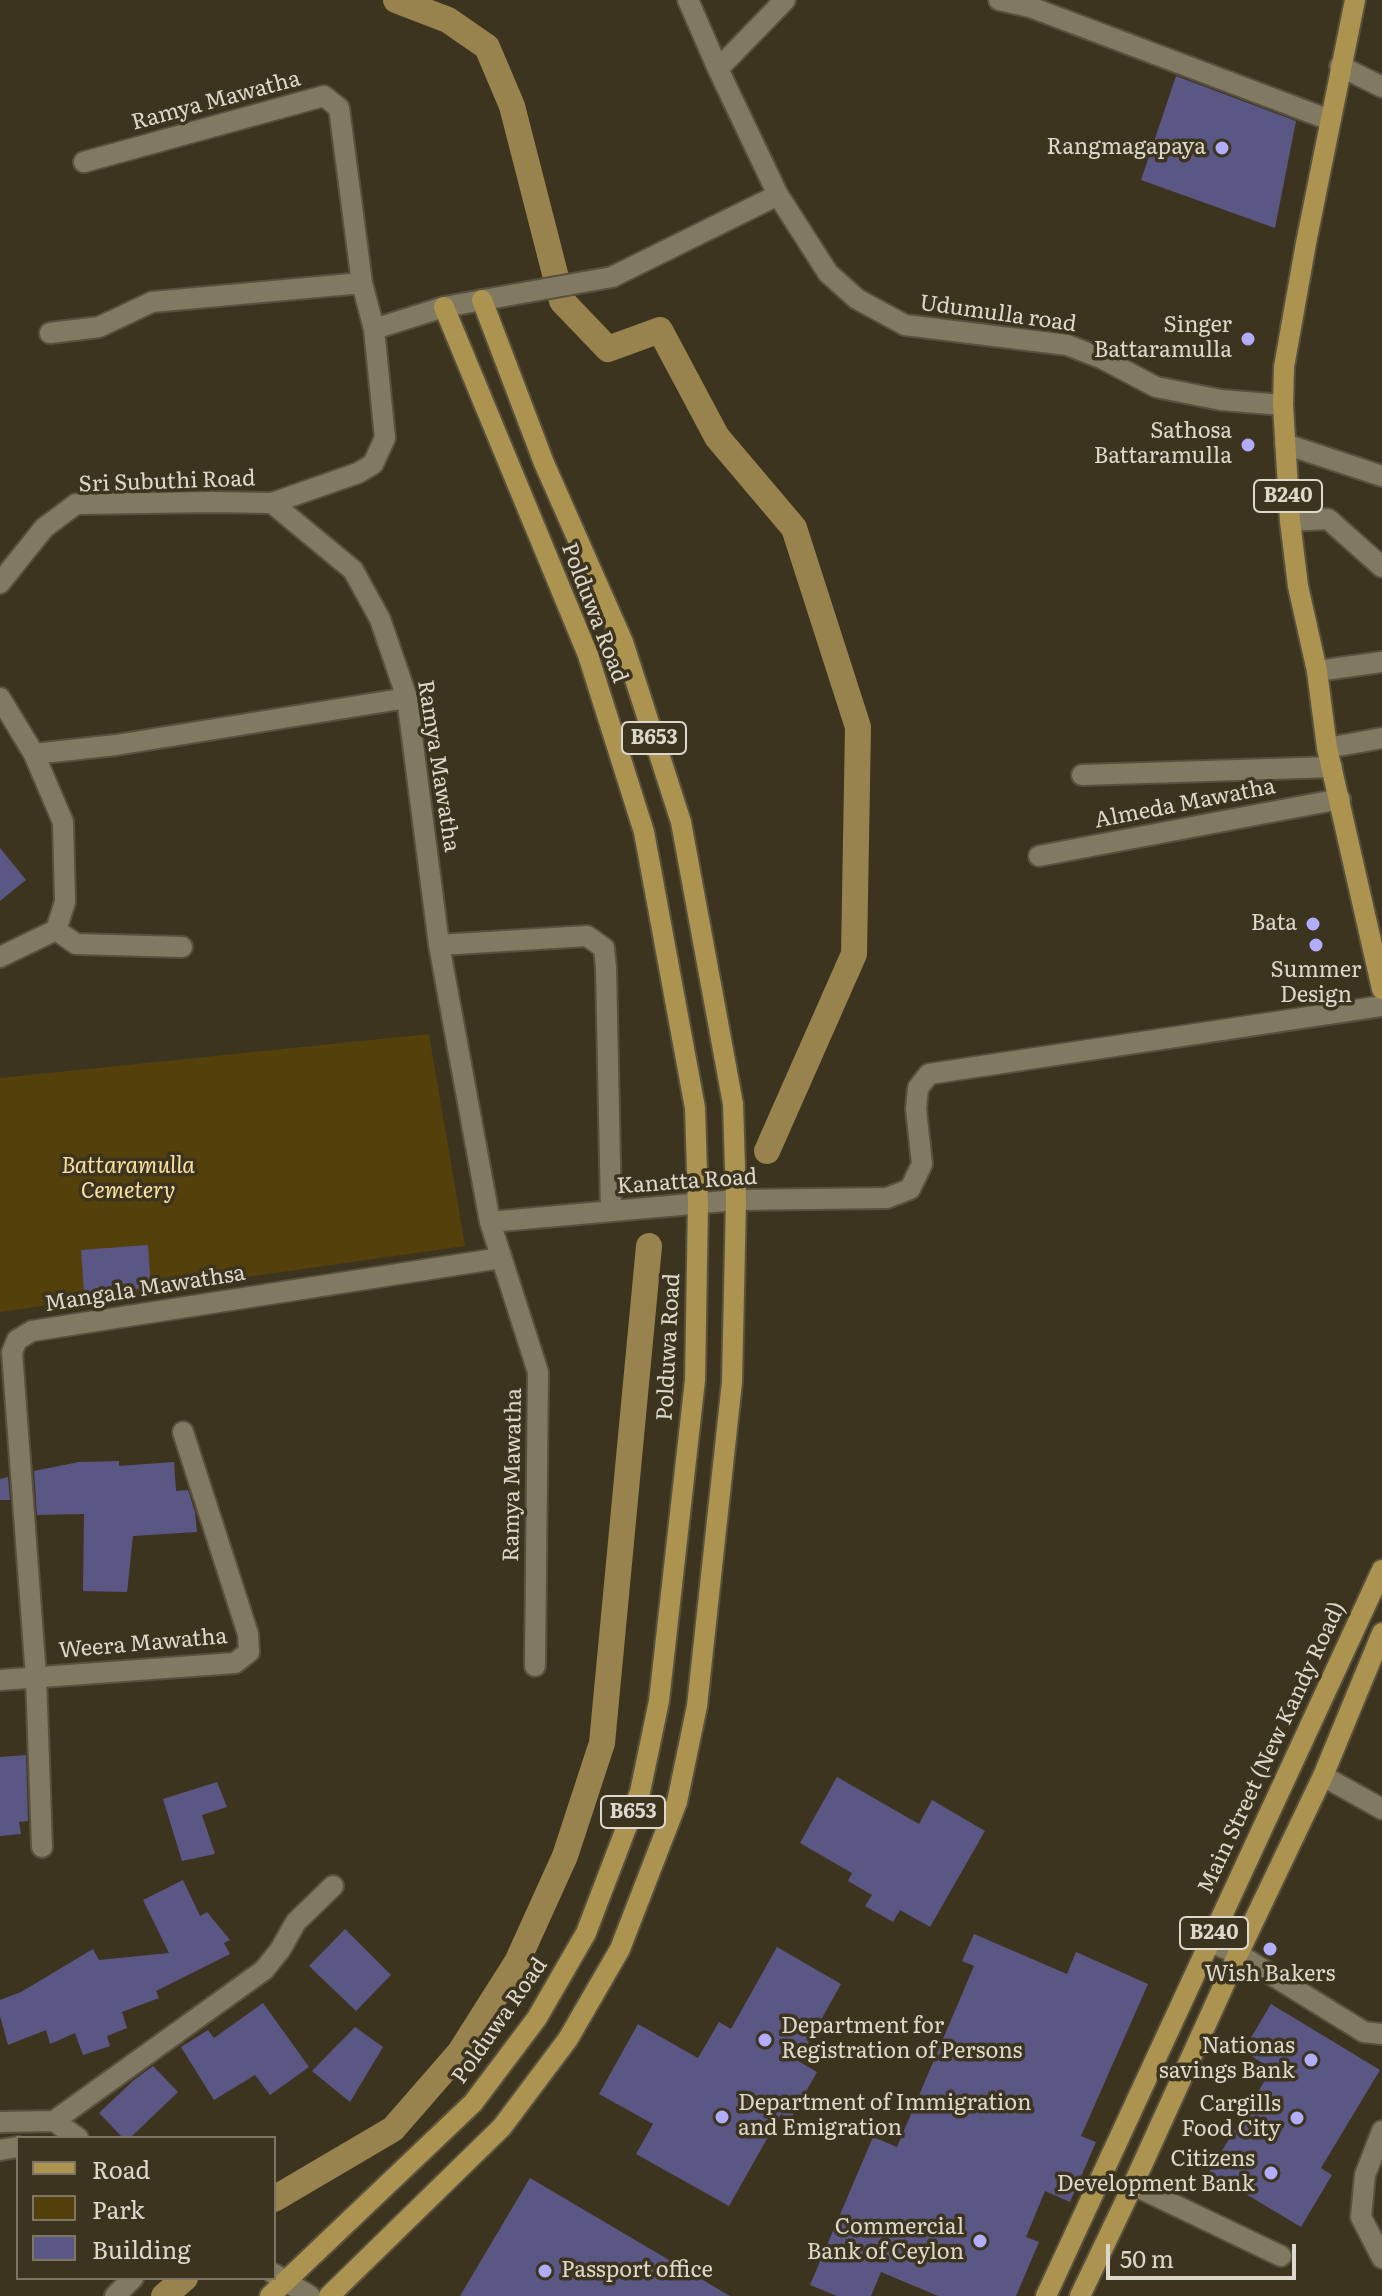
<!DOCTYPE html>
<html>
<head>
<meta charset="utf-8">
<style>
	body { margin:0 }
	#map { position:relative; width:1382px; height:2296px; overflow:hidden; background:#3d3420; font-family:Literata,serif }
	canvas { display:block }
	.legend { position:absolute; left:16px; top:2136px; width:260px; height:144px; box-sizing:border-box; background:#3d3420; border:2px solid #7d7664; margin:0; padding:10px 14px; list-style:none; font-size:24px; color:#ddd8cb }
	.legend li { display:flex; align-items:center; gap:16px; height:40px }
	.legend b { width:40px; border:2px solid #7d7664 }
	.scale { position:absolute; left:1106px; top:2244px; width:190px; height:36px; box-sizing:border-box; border:4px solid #ddd8cb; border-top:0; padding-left:10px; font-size:24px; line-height:28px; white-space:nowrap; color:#ddd8cb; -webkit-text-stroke:6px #3d3420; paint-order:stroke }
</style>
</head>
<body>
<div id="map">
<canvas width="1382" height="2296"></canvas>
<ul class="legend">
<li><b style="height:10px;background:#ad9350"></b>Road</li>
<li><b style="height:22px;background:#53400a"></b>Park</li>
<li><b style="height:22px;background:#5a5785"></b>Building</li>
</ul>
<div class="scale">50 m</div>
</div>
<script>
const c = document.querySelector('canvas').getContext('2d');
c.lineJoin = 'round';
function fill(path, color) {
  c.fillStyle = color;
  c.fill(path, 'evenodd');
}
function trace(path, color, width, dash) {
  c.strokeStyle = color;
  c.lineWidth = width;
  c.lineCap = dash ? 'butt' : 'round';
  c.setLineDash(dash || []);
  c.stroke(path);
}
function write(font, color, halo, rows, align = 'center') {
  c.font = font + ' Literata,serif';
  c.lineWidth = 7;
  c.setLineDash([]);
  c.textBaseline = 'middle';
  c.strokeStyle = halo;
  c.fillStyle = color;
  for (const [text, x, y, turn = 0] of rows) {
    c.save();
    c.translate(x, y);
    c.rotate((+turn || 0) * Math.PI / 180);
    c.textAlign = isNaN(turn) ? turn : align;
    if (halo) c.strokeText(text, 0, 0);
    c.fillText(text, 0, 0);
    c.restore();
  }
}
const green = new Path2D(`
	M429,1034L465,1246L0,1312V1078Z`);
const canal = new Path2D(`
	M396,0L448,20L487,47L512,106L562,301L608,349L660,330L717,437L794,528L858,727L854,954L767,1151
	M274,2199L393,2129L460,2052L517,1962L565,1856L602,1743L649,1246
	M164,2296L185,2278`);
const building = new Path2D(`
	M1176,76L1296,121L1275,228L1141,180Z
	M0,848L26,880L0,901Z
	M148,1245L151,1288L84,1292L81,1250Z
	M119,1461V1466L174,1462L176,1491L188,1490L195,1512L197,1532L133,1536L127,1592L83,1591L84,1514L37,1515L34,1471L79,1462Z
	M8,1477L10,1500H0V1479Z
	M26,1755L28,1821L19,1822L21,1834L0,1836V1757Z
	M837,1777L919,1824L932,1800L985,1831L930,1927L900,1910L893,1922L865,1906L872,1895L848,1881L852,1873L800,1843Z
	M217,1782L227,1807L202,1815L215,1854L182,1861L163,1799Z
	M183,1880L200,1916L207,1912L230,1940L224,1943L230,1954L156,1991L159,1998L122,2012L127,2028L107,2036L110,2046L83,2055L75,2033L50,2044L46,2030L8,2045L0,2016V2000L21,1992L93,1949L99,1960L169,1953L143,1900Z
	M345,1929L391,1975L356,2011L309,1966Z
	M974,1934L1067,1974L1076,1952L1148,1984L1081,2136L1096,2142L1070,2202L1045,2191L1026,2237L1039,2242L1016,2296H938L881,2272L871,2296H837L810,2285L873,2137L897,2147L974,1966L962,1961Z
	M777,1947L841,1984L798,2061L817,2072L790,2120L781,2114L729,2206L636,2154L653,2124L599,2094L638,2024L698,2058L719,2022L731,2029Z
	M263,2003L309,2067L270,2095L255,2075L214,2100L181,2047L208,2030L214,2038Z
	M1271,2004L1380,2070L1321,2168L1332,2175L1301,2227L1209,2172L1272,2069L1243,2051Z
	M355,2027L383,2047L350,2102L312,2071Z
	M153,2066L178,2092L130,2138H123L99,2113L134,2080Z
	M530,2178L730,2296H460Z`);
const street = new Path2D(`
	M688,0L718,69L778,195L828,273L857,299L905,325L1067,345L1101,358L1156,387L1221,400L1283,405
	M999,0L1030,7L1330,120
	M1340,66L1382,87
	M718,69L785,0
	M374,329L444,307L612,277L778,195
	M50,333L99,327L152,302L362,283
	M1285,444L1382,476
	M272,503L353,570L380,619L407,698L439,945L490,1222L538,1372L535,1666
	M1290,521L1328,519L1382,567
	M0,583L44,528L76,504L212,502L272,503L358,473L373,464L385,438L374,329L362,283L339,108L324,96L84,162
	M1317,671L1382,662
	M0,698L34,754L63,822L65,902L56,930L0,957
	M1327,748L1382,738
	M34,754L116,745L407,698
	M1082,775L1332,767
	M1039,856L1340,799
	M56,930L76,944L182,947
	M439,945L587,936L604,948L606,968L611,1211
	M490,1222L736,1200L887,1198L910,1189L922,1164L916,1109L918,1088L929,1074L1382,1006
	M0,1680L235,1663L249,1652L248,1634L183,1432
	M1323,1776L1382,1809
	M42,1847L36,1677L12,1352L17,1340L32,1331L501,1258
	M1210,1942L1238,1954L1364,2032L1382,2034
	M54,2121L264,1970L280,1950L296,1922L333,1886
	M0,2122L54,2121L78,2138
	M1382,2131L1365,2175L1361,2217L1382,2258
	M0,2150L18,2147
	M1133,2185L1281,2256
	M274,2274L310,2296
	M115,2296L133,2278`);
const primary = new Path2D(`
	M1355,0L1306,243L1284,367L1283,405L1290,521L1298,586L1317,671L1327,748L1382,989
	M270,2296L473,2103L537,2018L586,1933L640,1792L659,1701L695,1380L698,1203L695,1108L644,832L588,655L444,307
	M329,2296L502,2127L568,2039L620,1949L677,1802L697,1706L732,1382L736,1200L733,1104L681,822L623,642L544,463L482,300
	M1046,2296L1382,1570
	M1080,2296L1133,2185L1238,1954L1323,1776L1382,1633`);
const markers = [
	[1222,148,8,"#b1adfa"],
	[1248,339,8,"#b1adfa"],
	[1248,445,8,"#b1adfa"],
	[1313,924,8,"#b1adfa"],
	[1316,945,8,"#b1adfa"],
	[1270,1949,8,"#b1adfa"],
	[765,2040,8,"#b1adfa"],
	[1311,2060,8,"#b1adfa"],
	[722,2117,8,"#b1adfa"],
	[1297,2118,8,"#b1adfa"],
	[1271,2173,8,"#b1adfa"],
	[980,2241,8,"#b1adfa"],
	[545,2271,8,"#b1adfa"]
];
const shields = [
	[1288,496,68],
	[654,738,64],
	[633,1812,64],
	[1214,1933,68]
];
const shieldNames = [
	["B240",1288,496],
	["B653",654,738],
	["B653",633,1812],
	["B240",1214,1933]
];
const streetNames = [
	["Ramya Mawatha",216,101,-15],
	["Udumulla road",998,314,8],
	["Sri Subuthi Road",167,482,-2],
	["Polduwa Road",594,613,69],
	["Ramya Mawatha",438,766,81],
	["Almeda Mawatha",1185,804,-11],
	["Kanatta Road",687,1182,-4],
	["Mangala Mawathsa",145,1289,-9],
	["Polduwa Road",669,1347,-87],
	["Ramya Mawatha",513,1475,-89],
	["Weera Mawatha",143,1644,-5],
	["Main Street (New Kandy Road)",1272,1748,-65],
	["Polduwa Road",500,2021,-55]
];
const poiNames = [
	["Rangmagapaya",1206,148],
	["Singer",1232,326],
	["Battaramulla",1232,351],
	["Sathosa",1232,432],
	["Battaramulla",1232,457],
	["Bata",1297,924],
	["Summer",1316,971,"center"],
	["Design",1316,996,"center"],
	["Wish Bakers",1270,1975,"center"],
	["Department for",781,2027,"left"],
	["Registration of Persons",781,2052,"left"],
	["Nationas",1295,2047],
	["savings Bank",1295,2072],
	["Department of Immigration",738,2104,"left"],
	["and Emigration",738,2129,"left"],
	["Cargills",1281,2105],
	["Food City",1281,2130],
	["Citizens",1255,2160],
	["Development Bank",1255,2185],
	["Commercial",964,2228],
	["Bank of Ceylon",964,2253],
	["Passport office",561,2271,"left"]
];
const parkNames = [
	["Battaramulla",128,1167],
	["Cemetery",128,1192]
];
fill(green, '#53400a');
trace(canal, '#98834f', 26);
fill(building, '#5a5785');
trace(street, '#58513e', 24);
trace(primary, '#58513e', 24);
trace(street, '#827962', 20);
trace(primary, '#ad9350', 20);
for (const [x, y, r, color] of markers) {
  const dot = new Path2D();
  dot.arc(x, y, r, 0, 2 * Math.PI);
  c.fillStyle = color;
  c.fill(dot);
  trace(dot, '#3d3420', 3);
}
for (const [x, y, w] of shields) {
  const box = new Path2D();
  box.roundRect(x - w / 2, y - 16, w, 32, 6);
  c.fillStyle = '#3d3420';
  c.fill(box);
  trace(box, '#ddd8cb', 2);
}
write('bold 20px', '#ddd8cb', null, shieldNames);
write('22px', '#ddd8cb', '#3d3420', streetNames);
write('22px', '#ddd8cb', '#3d3420', poiNames, 'right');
write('italic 22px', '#fae1a3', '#3d3420', parkNames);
</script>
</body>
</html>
